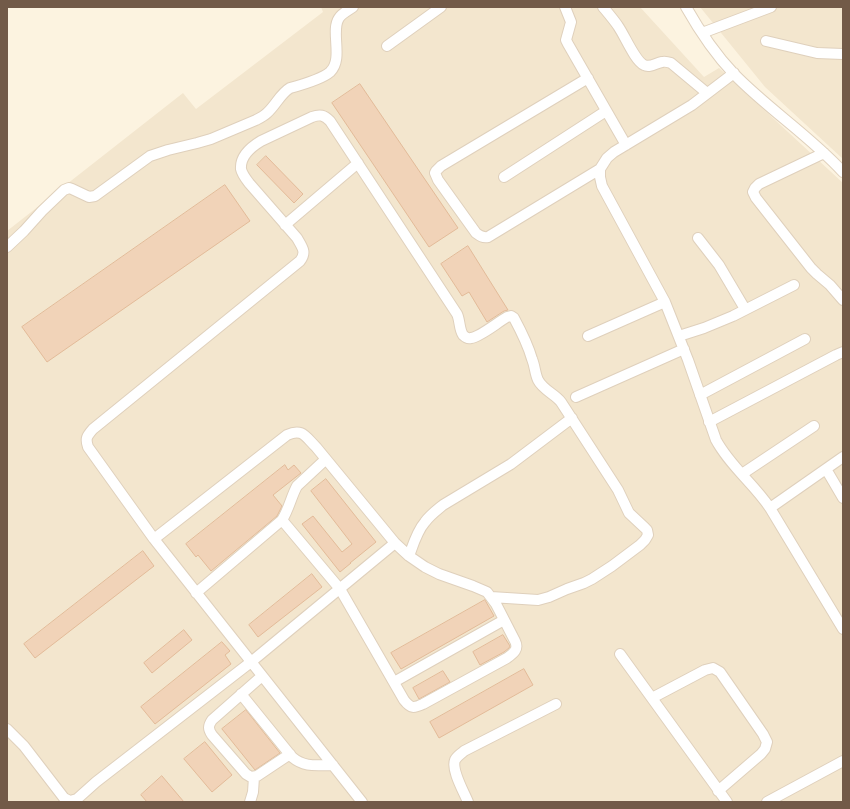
<!DOCTYPE html>
<html>
<head>
<meta charset="utf-8">
<style>
	body { margin:0 }
	#map { position:relative; width:850px; height:809px; overflow:hidden; background:#fcf3e0; font-family:"DM Sans",sans-serif }
	canvas { display:block }
	.frame { position:absolute; inset:0; border:8px solid #725a48; pointer-events:none }
</style>
</head>
<body>
<div id="map">
<canvas width="850" height="809"></canvas>
<div class="frame"></div>
</div>
<script>
const c = document.querySelector('canvas').getContext('2d');
c.lineJoin = 'round';
function fill(path, color) {
  c.fillStyle = color;
  c.fill(path, 'evenodd');
}
function trace(path, color, width, dash) {
  c.strokeStyle = color;
  c.lineWidth = width;
  c.lineCap = dash ? 'butt' : 'round';
  c.setLineDash(dash || []);
  c.stroke(path);
}
const residential = new Path2D(`
	M321,7H640L704,77L719,68L843,183V802H7V231L183,93L196,109L323,12Z
	M700,7H843V159L765,87Z`);
const building = new Path2D(`
	M360,84L458,228L429,247L332,103Z
	M266,156L303,194L294,203L257,165Z
	M225,185L250,221L47,362L22,327Z
	M468,246L508,310L504,311L487,322L469,292L462,296L441,264Z
	M285,465L288,470L294,465L301,473L273,495L282,506L277,516L211,571L198,555L196,557L186,544Z
	M326,479L376,542L350,563H351L340,572L302,524L313,516L342,552L352,544L311,491Z
	M143,551L154,566L35,658L24,644Z
	M312,574L322,587L258,637L249,625Z
	M485,600L494,616L401,669L391,653Z
	M184,630L192,640L152,673L144,663Z
	M503,635L510,646L509,648L504,652L480,665L473,652Z
	M222,642L230,651L225,655L231,664L155,724L141,707Z
	M524,669L533,685L439,738L430,722Z
	M443,671L450,682L419,699L413,688Z
	M246,710L280,753L255,770L222,729Z
	M205,742L232,775L212,792L184,759Z
	M162,776L184,802H147L141,795Z`);
const minor = new Path2D(`
	M565,7L571,22L566,40L568,44L626,145
	M603,7C608,13 614,20 618,26C625,36 635,61 644,65C650,68 656,63 662,62C665,61 668,62 671,63L707,93
	M686,7C699,30 715,54 734,74C768,109 810,136 843,172
	M702,33L771,7
	M766,41L817,53L843,54
	M387,46L441,7
	M734,73L692,105L614,152L607,158L600,169V177L602,186L665,302L688,360L716,440C730,466 754,484 770,508L843,629
	M588,78L441,166L436,171L435,173L438,180L476,233C480,236 483,238 488,237L600,169
	M824,153L759,184L755,188L753,192L756,198L811,268L817,274L830,285L843,300
	M504,177L606,111
	M285,225L358,163
	M698,238L719,265L745,309
	M7,247L24,231L42,211L64,190L69,188L72,189L89,197L95,196L150,156L168,150L197,143L211,139L256,120C260,118 264,116 267,113C276,105 280,94 290,88C301,85 322,79 330,72C344,59 330,31 339,18C342,13 349,10 353,7
	M588,336L665,302
	M679,336L704,328L733,316L794,285
	M700,395L805,339
	M576,397L684,349
	M709,422L836,355L843,352
	M826,469L843,498
	M742,474L814,426
	M770,508L843,457
	M154,539L287,435C302,428 305,436 316,447L395,543L409,556L425,567L439,574L473,586L487,592L496,604L515,641C519,649 514,653 507,658L423,704C414,708 411,709 404,700L340,589L282,520
	M409,556C413,545 417,531 425,522C430,515 437,510 443,505L511,464L572,418
	M196,593L282,520C289,509 291,497 297,486L326,459
	M620,654L727,802
	M262,676L212,720C208,726 208,729 212,735L246,774L251,777L257,776L290,754
	M394,682L504,620
	M241,694L292,757C305,768 317,765 333,765
	M652,698L705,670L713,668L720,672L763,734L767,742L765,749L761,754L718,791
	M7,729L24,746L64,798L70,801L77,799L96,782L251,662L395,543
	M250,802L253,792L254,777
	M362,802L154,539L88,447C85,438 87,436 93,429L300,261C307,252 302,247 297,238L249,183C246,179 242,174 241,169C240,156 251,147 261,141L312,117C320,114 324,115 330,121L457,314C460,320 459,329 463,335C465,337 468,339 471,338C480,337 498,322 507,317L511,316L514,318C521,331 528,345 532,359C535,366 535,374 538,380C543,390 555,394 561,402L618,490L629,513L645,528L647,530L648,535L645,540L640,545L612,566L592,579L584,583L567,589L549,597L538,600L491,597
	M468,802C464,792 451,770 455,760C457,756 461,754 464,751L556,704
	M767,802L843,761`);
fill(residential, '#f3e6ce');
fill(building, '#f1d3b8');
trace(building, '#e3bb99', 1);
trace(minor, '#dfd0bc', 12);
trace(minor, '#fff', 10);
</script>
</body>
</html>
